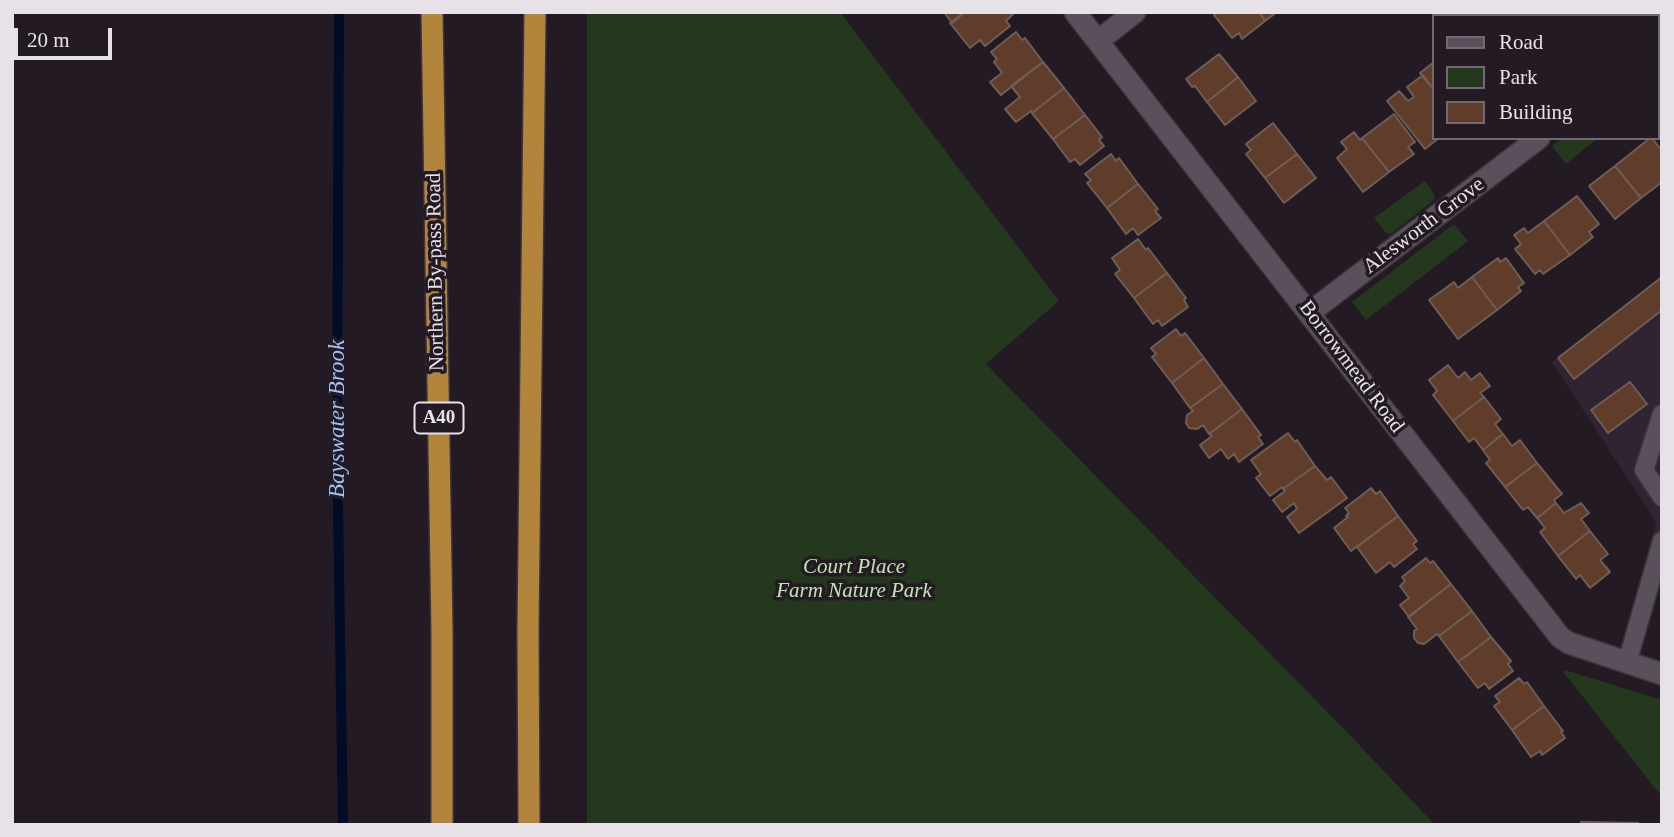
<!DOCTYPE html>
<html>
<head>
<meta charset="utf-8">
<style>
	body { margin:0 }
	#map { position:relative; width:1674px; height:837px; overflow:hidden; background:#231a24; font-family:Georgia,serif }
	canvas { display:block }
	.frame { position:absolute; inset:0; border:14px solid #e7e1e8; pointer-events:none }
	.legend { position:absolute; left:1432px; top:14px; width:228px; height:126px; box-sizing:border-box; background:#231a24; border:2px solid #716a72; margin:0; padding:9px 12px; list-style:none; font-size:21px; color:#e7e1e8 }
	.legend li { display:flex; align-items:center; gap:14px; height:35px }
	.legend b { width:35px; border:2px solid #716a72 }
	.scale { position:absolute; left:14px; top:28px; width:98px; height:32px; box-sizing:border-box; border:4px solid #e7e1e8; border-top:0; padding-left:9px; font-size:21px; line-height:24px; white-space:nowrap; color:#e7e1e8; -webkit-text-stroke:5px #231a24; paint-order:stroke }
</style>
</head>
<body>
<div id="map">
<canvas width="1674" height="837"></canvas>
<div class="frame"></div>
<ul class="legend">
<li><b style="height:9px;background:#5a505c"></b>Road</li>
<li><b style="height:19px;background:#24381d"></b>Park</li>
<li><b style="height:19px;background:#603d2a"></b>Building</li>
</ul>
<div class="scale">20 m</div>
</div>
<script>
const c = document.querySelector('canvas').getContext('2d');
c.lineJoin = 'round';
function fill(path, color) {
  c.fillStyle = color;
  c.fill(path, 'evenodd');
}
function trace(path, color, width, dash) {
  c.strokeStyle = color;
  c.lineWidth = width;
  c.lineCap = dash ? 'butt' : 'round';
  c.setLineDash(dash || []);
  c.stroke(path);
}
function write(font, color, halo, rows, align = 'center') {
  c.font = font + ' Georgia,serif';
  c.lineWidth = 7;
  c.setLineDash([]);
  c.textBaseline = 'middle';
  c.strokeStyle = halo;
  c.fillStyle = color;
  for (const [text, x, y, turn = 0] of rows) {
    c.save();
    c.translate(x, y);
    c.rotate((+turn || 0) * Math.PI / 180);
    c.textAlign = isNaN(turn) ? turn : align;
    if (halo) c.strokeText(text, 0, 0);
    c.fillText(text, 0, 0);
    c.restore();
  }
}
const industrial = new Path2D(`
	M1662,275V574L1641,639L1626,635L1656,522L1552,362Z`);
const green = new Path2D(`
	M587,12H840L1059,301L986,364L1347,732L1435,825H587Z
	M1562,138H1598L1566,164L1552,146Z
	M1425,181L1435,196L1434,200L1391,234L1386,233L1374,218Z
	M1454,224L1468,241L1366,320L1352,302Z
	M1565,670L1662,700V797L1564,673Z`);
const stream = new Path2D(`
	M339,12L337,440L343,825`);
const building = new Path2D(`
	M944,12H965L952,23Z
	M965,12H1014V13L1006,21L1010,26L985,46L980,40L970,48L950,23Z
	M1218,12H1259L1265,21L1242,39L1239,33L1232,38L1214,15Z
	M1259,12H1277L1265,21Z
	M1526,12H1534L1535,15L1539,12H1546L1549,16H1521Z
	M1564,12H1592L1587,16H1567Z
	M1016,32L1022,40L1025,38L1043,62L1001,95L990,82L1002,73L994,62L997,59L991,52Z
	M1219,54L1238,77L1207,102L1195,86L1192,87L1186,79Z
	M1043,62L1064,88L1032,113L1031,111L1016,122L1005,109L1020,97L1011,86Z
	M1434,62V90L1420,73Z
	M1423,75L1434,90V138H1439L1425,149L1387,101L1399,91L1408,101L1414,97L1407,87Z
	M1238,77L1256,101L1225,125L1207,102Z
	M1064,88L1085,115L1053,139L1032,113Z
	M1394,114L1415,142L1408,147L1414,154L1389,172L1362,138Z
	M1085,115L1102,137L1099,140L1104,146L1080,165L1075,159L1070,162L1053,139Z
	M1273,123L1297,154L1265,178L1246,154L1251,150L1246,144Z
	M1354,132L1360,140L1362,138L1389,172L1363,192L1337,158L1347,149L1341,142Z
	M1650,138H1652L1662,151V182L1641,198L1615,166Z
	M1111,154L1116,161L1119,158L1138,184L1107,208L1087,183L1091,180L1085,174Z
	M1297,154L1316,178L1284,203L1265,178Z
	M1615,166L1641,198L1615,219L1589,186Z
	M1138,184L1158,209L1155,211L1161,218L1138,235L1133,228L1126,234L1107,208Z
	M1577,196L1599,224L1589,232L1593,237L1570,255L1544,221Z
	M1544,221L1570,255L1543,274L1540,270L1535,274L1515,249L1521,244L1514,235L1524,228L1528,233Z
	M1138,239L1146,250L1148,248L1167,273L1134,298L1115,274L1120,270L1112,258Z
	M1498,258L1500,262L1506,258L1524,283L1518,287L1521,291L1497,310L1472,277Z
	M1167,273L1186,298L1184,300L1188,307L1162,326L1158,320L1153,324L1134,298Z
	M1472,277L1497,310L1458,339L1429,300L1454,282L1458,288Z
	M1662,277V310L1574,379L1558,358Z
	M1176,329L1181,336L1185,333L1204,358L1172,383L1152,357L1156,354L1151,348Z
	M1204,358L1223,384L1190,408L1172,383Z
	M1448,365L1458,378L1465,372L1471,380L1480,373L1490,386L1480,393L1484,397L1453,421L1433,395L1437,391L1429,380Z
	M1630,382L1647,404L1608,433L1591,410Z
	M1223,384L1242,409L1209,434L1203,425L1197,429L1189,428L1186,423L1187,415L1193,411L1190,408Z
	M1484,397L1501,419L1495,424L1503,434L1483,450L1474,438L1469,442L1453,421Z
	M1242,409L1261,435L1258,437L1263,444L1239,462L1234,454L1228,459L1221,449L1209,458L1200,445L1212,436L1209,434Z
	M1288,433L1295,442L1297,440L1315,466L1283,489L1282,487L1270,496L1256,478L1261,474L1251,460Z
	M1503,434L1512,446L1520,440L1537,463L1505,487L1486,463L1490,460L1483,450Z
	M1537,463L1562,494L1554,500L1556,503L1537,518L1528,507L1523,510L1505,487Z
	M1315,466L1327,480L1331,477L1347,498L1299,533L1287,517L1297,509L1294,503L1282,512L1273,500L1285,491L1283,489Z
	M1371,488L1376,494L1380,491L1398,516L1351,551L1334,528L1348,517L1346,516L1349,513L1345,508Z
	M1556,503L1564,513L1581,503L1589,513L1581,519L1590,531L1558,556L1540,532L1545,528L1537,518Z
	M1398,516L1417,541L1413,544L1417,549L1394,567L1390,562L1376,573L1357,547Z
	M1590,531L1608,554L1600,560L1610,572L1590,588L1580,575L1576,579L1558,556Z
	M1426,558L1430,563L1433,561L1451,584L1409,617L1400,605L1409,598L1400,586L1405,581L1402,577Z
	M1451,584L1472,611L1439,636L1437,634L1424,644L1418,643L1414,638V631L1417,629L1408,617Z
	M1472,611L1491,637L1458,662L1439,636Z
	M1491,637L1511,661L1508,664L1513,671L1489,689L1485,683L1478,688L1458,662Z
	M1519,678L1524,684L1527,682L1544,706L1512,730L1494,706L1500,702L1495,696Z
	M1544,706L1563,731L1561,732L1565,738L1542,755L1540,751L1531,757L1512,730Z
	M1581,822L1638,823V825H1581Z`);
const service = new Path2D(`
	M1662,414L1644,470L1662,497
	M1627,663L1662,541`);
const minor = new Path2D(`
	M1075,12L1560,637L1569,643L1662,674
	M1098,41L1135,12
	M1658,46L1662,43
	M1309,313L1539,138`);
const trunk = new Path2D(`
	M432,12L442,631V825
	M529,825L528,630L535,12`);
const shields = [
	[439,418,49]
];
const shieldNames = [
	["A40",439,418]
];
const streetNames = [
	["Alesworth Grove",1424,226,-37],
	["Northern By-pass Road",436,272,-91],
	["Borrowmead Road",1351,367,53]
];
const parkNames = [
	["Court Place",854,567],
	["Farm Nature Park",854,591]
];
const waterNames = [
	["Bayswater Brook",338,419,-90]
];
fill(industrial, '#302432');
fill(green, '#24381d');
trace(stream, '#010d27', 10);
fill(building, '#603d2a');
trace(building, '#6e5e56', 2);
trace(service, '#3c353e', 21);
trace(minor, '#3c353e', 24);
trace(trunk, '#3c353e', 24);
trace(service, '#5a505c', 18);
trace(minor, '#5a505c', 21);
trace(trunk, '#b3843c', 21);
for (const [x, y, w] of shields) {
  const box = new Path2D();
  box.roundRect(x - w / 2, y - 15.5, w, 31, 5);
  c.fillStyle = '#231a24';
  c.fill(box);
  trace(box, '#e7e1e8', 2);
}
write('bold 19px', '#e7e1e8', null, shieldNames);
write('21px', '#e7e1e8', '#231a24', streetNames);
write('italic 21px', '#bce7af', '#231a24', parkNames);
write('italic 23px', '#9ec2f8', '#231a24', waterNames);
</script>
</body>
</html>
